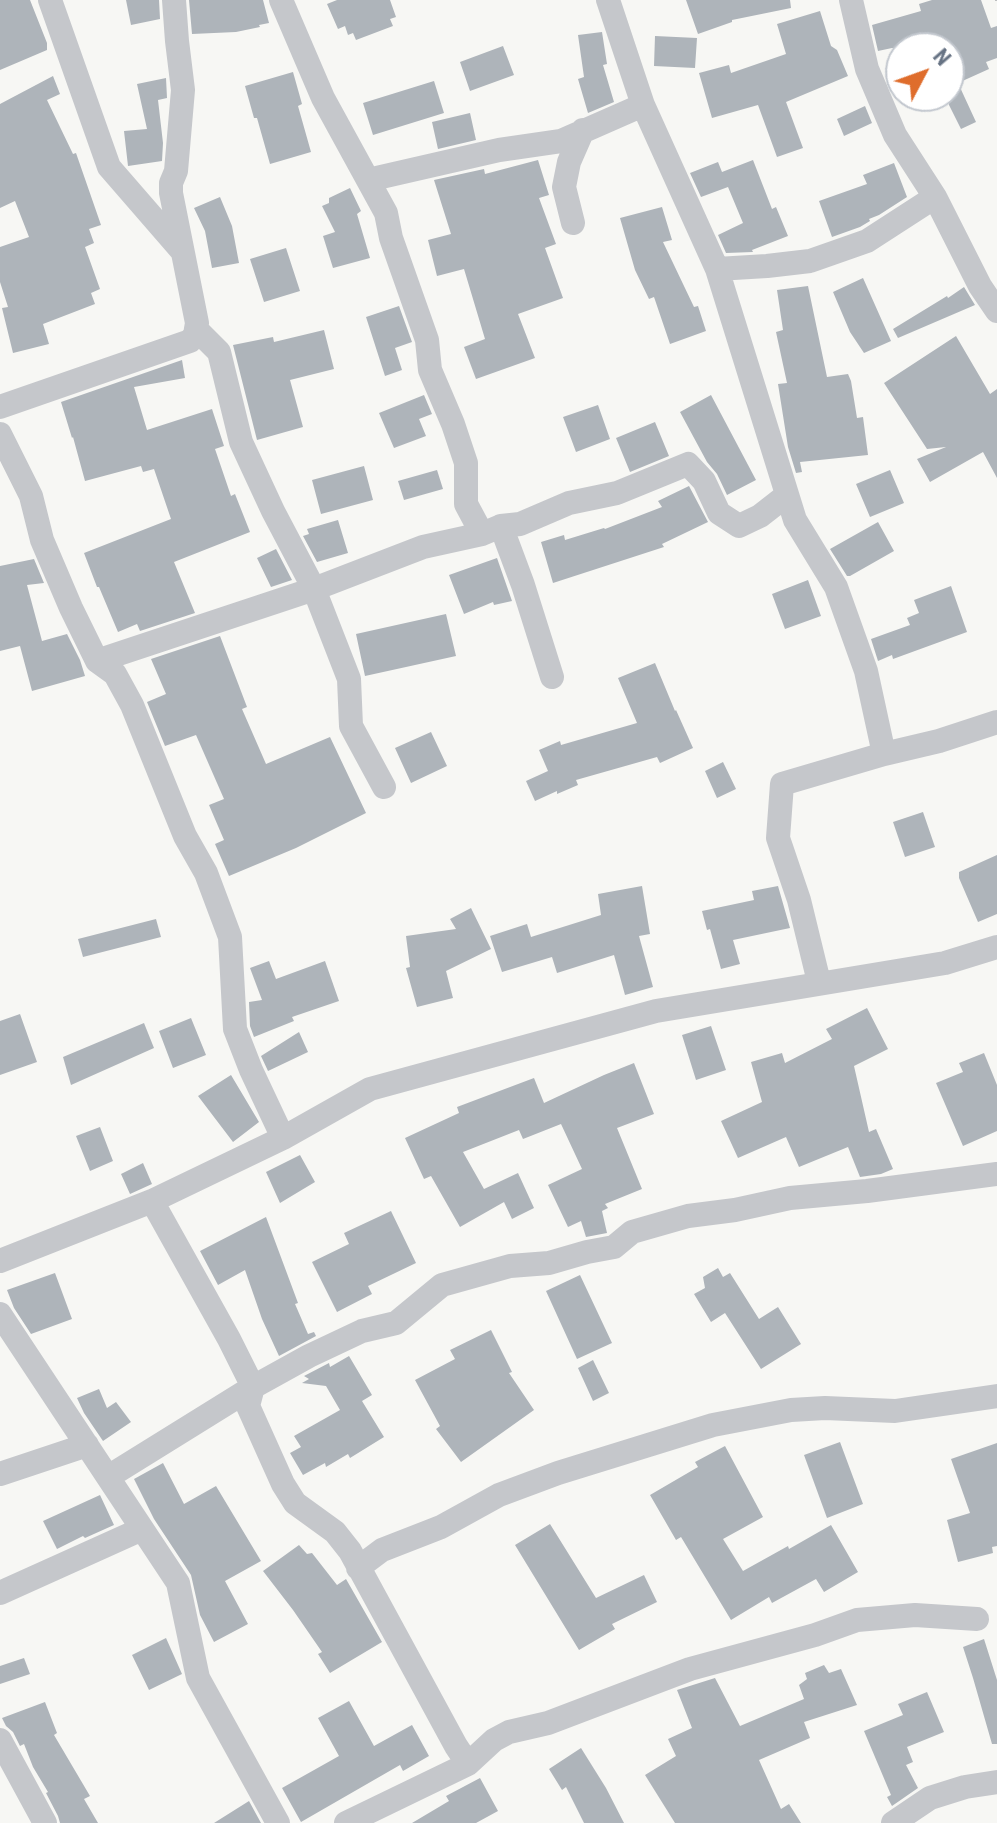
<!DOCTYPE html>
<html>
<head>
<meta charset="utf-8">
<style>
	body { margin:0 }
	#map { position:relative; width:997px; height:1823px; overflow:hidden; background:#f7f7f4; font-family:"Roboto Condensed",sans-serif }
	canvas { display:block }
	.north { position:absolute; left:885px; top:32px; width:80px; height:80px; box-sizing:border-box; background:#fff; border:2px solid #c2c7ce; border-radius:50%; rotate:49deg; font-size:22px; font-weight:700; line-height:32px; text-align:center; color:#677384 }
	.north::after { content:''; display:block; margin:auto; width:28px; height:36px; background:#df6d2c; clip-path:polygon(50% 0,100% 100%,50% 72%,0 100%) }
</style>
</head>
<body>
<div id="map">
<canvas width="997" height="1823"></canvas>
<div class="north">N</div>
</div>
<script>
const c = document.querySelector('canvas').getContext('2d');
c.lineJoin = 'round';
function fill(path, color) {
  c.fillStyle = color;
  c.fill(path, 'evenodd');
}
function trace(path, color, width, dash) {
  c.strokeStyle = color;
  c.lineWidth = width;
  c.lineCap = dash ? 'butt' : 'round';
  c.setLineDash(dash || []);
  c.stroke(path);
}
const building = new Path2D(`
	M0,0H30L47,43V50L0,70Z
	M126,0H159L160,19L131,25Z
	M189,0H263L269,23L259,25L260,27L236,32L192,34Z
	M337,0H390L396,17L390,19L393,26L356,40L353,33L348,35L345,26L338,29L327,4Z
	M686,0H790L791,8L732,20V22L698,34Z
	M932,0H981L991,28L997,26V58L986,62L989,69L958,83L976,122L961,129L949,105V48H892L878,51L872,25L921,11L919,4Z
	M820,11L831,46L837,50L848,76L786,102L803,148L777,157L758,105L712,118L699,73L729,65L731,73L786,54L777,24Z
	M602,32L607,64L603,65L614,102L588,113L578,79L584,77L578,35Z
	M655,36L697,38L695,68L654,66Z
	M503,46L514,75L470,91L460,62Z
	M293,72L302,104L298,106L311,152L270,164L257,118H254L245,86Z
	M53,76L60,94L47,100L73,154L76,153L101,225L89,229L94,243L85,247L100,289L91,293L95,304L43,324L49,344L13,353L2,308L8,307L0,282V247L29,237L15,201L0,208V104Z
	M166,78L167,98L158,100L163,143L162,161L128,166L124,131L147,129L137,84Z
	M434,81L444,113L373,135L363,103Z
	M865,106L872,123L844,136L837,119Z
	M470,113L476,140L438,149L432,122Z
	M538,160L549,195L539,198L556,244L545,248L563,298L518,314L535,358L476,379L464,347L485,339L464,269L437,276L428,240L451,234L434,180L484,169L485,174Z
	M753,160L772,209L776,207L788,236L752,250L753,252L726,253L718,235L743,223L728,187L701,197L690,173L718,162L722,172Z
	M894,163L907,197L879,215L869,219L870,221L860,227L832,237L819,201L867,184L863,175Z
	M350,188L361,211L357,214L370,258L333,268L323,236L335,232L322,206L329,203V198Z
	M220,197L232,226L239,263L212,268L205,231L194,208Z
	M662,207L672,240L663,242L694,307L698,306L706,331L670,344L654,297L649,299L635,270L620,218Z
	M286,248L300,291L264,302L250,259Z
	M863,278L891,341L864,353L850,332L833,292Z
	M808,286L827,377L848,374L851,381L857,418L863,417L868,455L800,462L802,472L796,473L788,447L778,384L787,383L776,332L783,330L777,290Z
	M964,287L975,305L898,338L893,329L947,296L948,298Z
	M399,306L412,342L395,348L402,370L385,376L366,317Z
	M324,330L334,369L290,380L303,427L257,440L233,345L273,337L274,342Z
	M956,336L990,394L997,389V478L983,452L930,482L917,459L946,447L927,449L884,383Z
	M182,360L185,378L134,387L147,430L212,409L224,446L215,449L231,496L235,494L250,532L174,562L195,613L140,631L137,624L118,632L99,587H97L84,553L171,519L154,469L143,472L141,466L85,481L73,437L72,438L61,402Z
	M424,395L432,414L419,419L426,436L394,448L379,413Z
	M711,395L756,480L727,495L717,474L707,462L680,412Z
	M598,405L610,439L576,452L563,417Z
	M655,422L669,456L630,472L616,438Z
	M364,466L373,500L321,514L312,480Z
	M437,470L443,489L404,500L398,481Z
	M890,470L904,503L870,517L856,484Z
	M689,486L708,522L662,544L664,547L553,583L541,542L564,535L565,540L604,528L605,529L662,507L658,501Z
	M338,520L348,553L317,562L303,536L309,534L307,529Z
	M878,522L894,551L850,576H847L830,549Z
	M276,549L292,580L271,587L257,558Z
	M497,558L512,601L494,605L493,602L464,614L449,575Z
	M34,559L44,583L27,585L42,641L67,634L80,660L85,676L32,691L20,646L0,651V566Z
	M808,580L821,616L785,629L772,594Z
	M951,586L967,632L893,659L892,655L878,661L871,639L910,625L907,618L919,613L914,600Z
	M446,614L456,656L365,676L356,634Z
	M220,636L247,707L242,709L266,764L330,737L366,813L296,848L229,876L215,844L224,840L209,805L224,799L196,735L165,746L147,702L166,694L151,659Z
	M655,663L675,711L676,710L693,748L660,763L657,757L576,780L578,785L557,794V791L535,801L526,781L548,771L539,750L560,741L561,745L637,723L618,678Z
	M431,732L447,766L411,783L395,748Z
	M723,762L736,789L717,798L705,771Z
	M923,812L935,847L905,857L893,822Z
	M997,855V914L978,922L959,878V872Z
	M642,886L650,934L639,936L653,987L625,995L614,955L557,973L552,957L502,972L490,936L527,924L531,937L601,915L598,894Z
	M778,886L790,928L733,940L740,964L721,969L710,929L707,930L702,911L754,900L752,891Z
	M471,908L491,949L446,971L453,998L417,1007L406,968L410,967L406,936L456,929L450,919Z
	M156,919L161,937L83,957L78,939Z
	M269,961L276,979L325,961L339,1001L292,1017L294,1021L254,1037L250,1026L249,1002L262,1000L250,968Z
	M867,1008L888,1049L854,1066L869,1132L876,1129L893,1169L881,1174L860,1177L848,1147L799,1167L786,1137L738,1158L721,1121L762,1102L751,1062L782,1053L785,1063L832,1039L826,1029Z
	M20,1014L37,1062L0,1075V1021Z
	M191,1018L206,1055L173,1068L159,1031Z
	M144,1023L154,1048L71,1085L63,1057Z
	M711,1026L726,1070L696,1080L682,1035Z
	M299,1032L308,1052L268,1071L261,1056Z
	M984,1053L997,1085V1131L963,1146L936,1083L963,1072L959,1063Z
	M634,1063L654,1114L617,1128L642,1189L605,1204L608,1208L602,1211L607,1233L586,1237L581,1221L568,1227L548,1185L582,1169L561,1124L523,1139L519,1130L463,1152L484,1189L518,1173L534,1208L512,1219L504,1202L460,1227L431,1176L424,1179L405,1138L459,1113L457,1107L534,1078L544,1103L604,1075Z
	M231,1075L259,1122L233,1142L198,1096Z
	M100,1127L113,1161L90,1171L76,1136Z
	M300,1155L315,1182L280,1203L266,1172Z
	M143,1163L152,1184L130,1194L121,1174Z
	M391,1211L416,1263L368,1286L372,1294L337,1312L312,1262L349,1244L344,1233Z
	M266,1217L298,1303L295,1304L308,1334L314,1332L316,1336L279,1356L262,1319L245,1270L218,1285L200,1251Z
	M718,1268L723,1277L730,1273L759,1319L778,1307L801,1344L761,1369L725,1313L711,1322L694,1294L705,1288L703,1277Z
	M55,1273L72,1319L31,1334L14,1308L7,1290Z
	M580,1275L612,1343L577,1359L546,1291Z
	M491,1330L512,1372L509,1373L534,1410L461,1462L436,1429L440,1426L415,1380L455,1359L450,1350Z
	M349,1356L372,1395L362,1401L384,1437L350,1458L348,1454L326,1467L325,1463L303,1475L290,1453L301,1447L294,1436L340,1410L326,1386L302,1383L309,1379L304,1376L329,1363L330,1367Z
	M593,1360L609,1393L593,1401L578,1368Z
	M99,1389L107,1408L116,1402L131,1422L103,1441L84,1413L77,1398Z
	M840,1442L863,1504L827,1518L804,1455Z
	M997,1443V1546L992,1547L993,1553L958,1562L947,1520L970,1513L951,1459Z
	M725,1446L763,1517L723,1539L743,1571L788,1546L789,1549L831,1525L858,1572L824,1592L816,1579L772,1603L769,1597L731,1620L681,1537L676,1540L650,1495L698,1467L695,1462Z
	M163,1463L184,1504L216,1486L261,1561L225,1581L248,1624L214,1642L200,1615L191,1575L154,1519L134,1479Z
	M100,1495L114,1525L85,1538L83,1536L57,1549L43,1521Z
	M550,1524L596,1598L644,1575L657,1602L612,1624L615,1629L579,1650L515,1545Z
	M299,1545L307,1554L312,1553L337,1585L346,1579L382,1642L330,1673L318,1654L322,1652L293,1610L263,1571Z
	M166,1638L182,1674L149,1690L132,1655Z
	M984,1639L997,1680V1744H992L973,1678L963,1647Z
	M24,1658L30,1674L0,1684V1666Z
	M824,1665L829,1673L841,1669L857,1705L804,1722L810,1738L759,1760L781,1809L789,1804L801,1823H675L645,1775L676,1756L668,1739L692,1728L677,1690L715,1678L740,1726L804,1699L799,1685L807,1679L805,1673Z
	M927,1692L944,1732L907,1747L913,1762L906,1765L918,1788L892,1806L887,1797L891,1795L864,1731L903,1715L898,1704Z
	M349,1701L374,1746L412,1725L429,1756L403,1771L400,1765L301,1822L282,1788L339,1756L318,1718Z
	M45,1702L57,1733L54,1735L90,1796L84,1799L98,1823H60L58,1816L46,1793L48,1792L33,1767L24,1744L20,1746L13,1732L6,1726L2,1718Z
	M581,1748L606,1788L624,1823H584L566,1787L562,1790L549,1769Z
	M480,1778L498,1811L476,1823H412L449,1801L446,1796Z
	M249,1801L261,1823H214Z`);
const path = new Path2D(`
	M997,0V1`);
const street = new Path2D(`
	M50,0L109,167L181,250
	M281,0L323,98L386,213L391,238L427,340L430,370L453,424L466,463V504L482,534
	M608,0L643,105L717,269L795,520L836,587L866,671L884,754L782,784L778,838L799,900L819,982
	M851,0L867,69L895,135L935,197L980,286L997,311
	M368,180L499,150L561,141L643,105
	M573,223L564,187L569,162L583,130
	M717,269L767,266L810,261L867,241L935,197
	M196,329L219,352L241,442L273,511L314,589L349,679L351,726L384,787
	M0,407L190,341L195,335L197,323L171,193V183L176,171L183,90L177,41L174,0
	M0,434L31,496L42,540L71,608L97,661L115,674L132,705L185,836L206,873L230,937L235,1029L251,1070L283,1138
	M501,526L520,524L569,503L617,493L688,464L704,481L719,513L739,526L760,516L787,495
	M97,661L314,589L423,547L482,534L501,526L523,585L552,677
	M884,754L939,741L997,722
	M152,1201L229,1339L253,1387L248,1406L283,1484L295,1503L335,1532L350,1551L456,1746L468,1764
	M0,1261L152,1201L283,1138L370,1089L656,1011L945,963L997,947
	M0,1314L178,1583L198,1678L278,1823
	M0,1474L87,1445
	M108,1477L253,1387L309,1356L362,1331L396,1323L442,1285L510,1266L549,1263L587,1252L614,1247L632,1232L688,1216L735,1210L790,1198L867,1191L997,1174
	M358,1568L382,1550L441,1527L499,1495L558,1473L713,1425L791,1410L825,1408L895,1411L997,1396
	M0,1593L142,1529
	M0,1740L45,1823
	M346,1823L468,1764L494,1740L509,1732L548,1723L690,1669L815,1635L857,1620L915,1615L977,1619
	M893,1823L930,1798L965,1787L997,1782`);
fill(building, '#aeb4ba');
trace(path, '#bcbec0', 4, [4, 4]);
trace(street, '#c5c7cb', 24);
</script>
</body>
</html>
